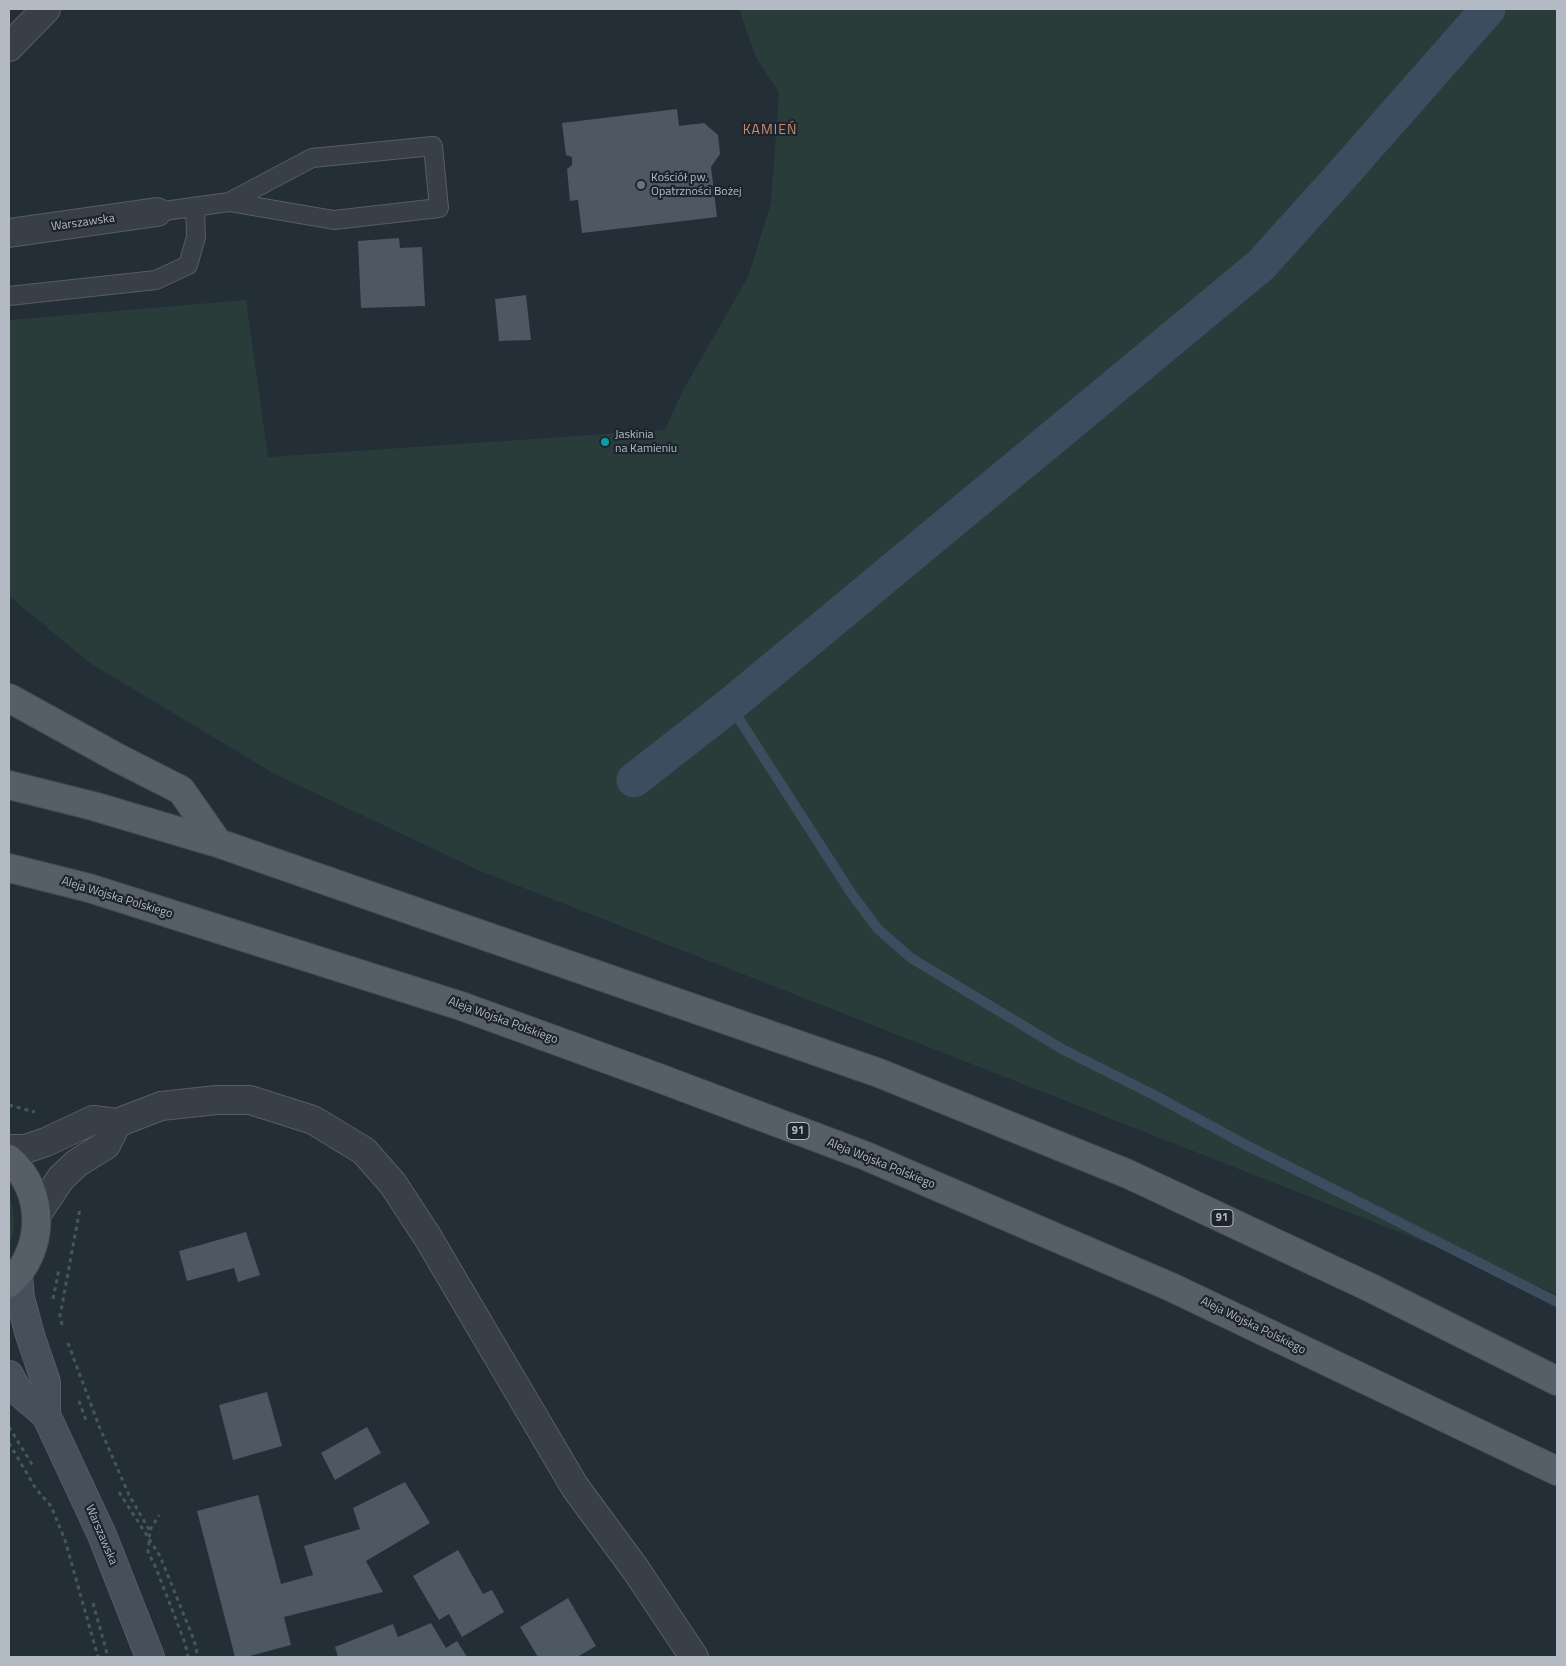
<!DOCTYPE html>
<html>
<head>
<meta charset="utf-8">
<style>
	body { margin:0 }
	#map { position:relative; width:1566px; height:1666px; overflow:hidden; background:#242e37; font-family:"Titillium Web",sans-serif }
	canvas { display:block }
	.frame { position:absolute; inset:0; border:10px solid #b3bac4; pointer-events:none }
</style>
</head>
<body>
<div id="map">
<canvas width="1566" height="1666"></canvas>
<div class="frame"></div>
</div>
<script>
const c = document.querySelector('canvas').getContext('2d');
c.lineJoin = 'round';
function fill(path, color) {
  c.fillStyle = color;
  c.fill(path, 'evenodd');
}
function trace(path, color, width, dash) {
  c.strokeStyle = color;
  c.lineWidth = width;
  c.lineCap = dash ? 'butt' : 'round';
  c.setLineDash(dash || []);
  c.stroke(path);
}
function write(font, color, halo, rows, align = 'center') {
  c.font = font + ' "Titillium Web",sans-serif';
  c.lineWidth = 4.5;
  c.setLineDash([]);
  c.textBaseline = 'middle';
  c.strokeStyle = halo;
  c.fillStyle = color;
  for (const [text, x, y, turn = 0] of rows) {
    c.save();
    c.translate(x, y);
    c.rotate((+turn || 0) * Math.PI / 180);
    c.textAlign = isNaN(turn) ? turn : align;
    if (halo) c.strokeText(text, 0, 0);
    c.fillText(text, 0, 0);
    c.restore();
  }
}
const green = new Path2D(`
	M739,9H1557V1294L478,870L273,773L90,663L9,596V320L246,300L268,457L665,430L682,392L748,277L771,203L779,92L756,58Z
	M9,1194C15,1212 16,1229 9,1247Z`);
const stream = new Path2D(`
	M730,705L851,893L878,929L911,958L1062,1049L1154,1095L1246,1145L1557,1302`);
const canal = new Path2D(`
	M634,780L730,705L1261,265L1342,175L1488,9`);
const building = new Path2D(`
	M677,109L679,126L704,123L718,135L720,154L711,167L717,217L582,233L578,200L570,201L567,169L572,165V157L566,155L562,123Z
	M399,238L400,248L422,247L425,306L361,308L358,241Z
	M526,295L531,340L499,341L495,299Z
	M246,1232L260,1275L238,1282L234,1268L187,1281L179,1251Z
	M267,1392L282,1446L233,1460L219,1405Z
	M367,1427L381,1453L335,1480L321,1453Z
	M405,1482L430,1523L366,1561L383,1592L284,1617L291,1645L246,1657H235L197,1511L258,1495L281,1584L313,1575L304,1546L360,1529L353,1508Z
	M458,1550L483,1594L492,1590L504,1612L462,1637L449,1614L439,1620L413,1576Z
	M568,1598L596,1646L577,1657H538L520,1627Z
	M431,1623L446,1648L457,1641L467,1657H338L335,1647L393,1624L398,1637Z`);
const path = new Path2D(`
	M9,1105L35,1112
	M53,1299L59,1269
	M62,1325L60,1316L80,1208
	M68,1343L99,1426L129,1495L150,1531L148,1552L156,1568L185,1643L188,1657
	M79,1401L87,1423
	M9,1427L33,1466
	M9,1443L36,1489L51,1506L65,1540L98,1657
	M119,1492L160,1556L194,1640L198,1657
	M150,1530L159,1515
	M93,1603L108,1657`);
const lane = new Path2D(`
	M157,212L229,202L312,158L433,146L439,208L334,220L229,202
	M9,296L156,280L188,265L196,237L195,207`);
const street = new Path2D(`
	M9,47L46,9
	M9,233L157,212
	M9,1149H25L46,1142L93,1120L117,1123L161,1106L217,1100H250L313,1120L364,1151L393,1184L427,1236L575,1487L636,1570L694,1657
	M37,1214L61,1178L77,1163L106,1145L117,1123`);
const secondary = new Path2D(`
	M18,1275L20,1298L30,1335L46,1382V1415
	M9,1375L18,1391L46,1415L102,1535L150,1657`);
const primary = new Path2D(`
	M9,698L116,757L181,790L218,843
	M9,785L93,806L218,843L879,1073L1128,1174L1371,1288L1557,1381
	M9,868L89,888L461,1006L659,1078L866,1156L1171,1287L1557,1471
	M9,1159C46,1191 45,1251 9,1283`);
const markers = [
	[641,185,5,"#6b7280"],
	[605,442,5,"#0f9aa8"]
];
const shields = [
	[798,1131,22],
	[1222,1218,22]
];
const shieldNames = [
	["91",798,1131],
	["91",1222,1218]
];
const poiNames = [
	["Kościół pw.",651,178],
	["Opatrzności Bożej",651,192],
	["Jaskinia",615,435],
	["na Kamieniu",615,449]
];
const streetNames = [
	["Warszawska",83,223,-8],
	["Aleja Wojska Polskiego",117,898,17],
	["Aleja Wojska Polskiego",503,1021,20],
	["Aleja Wojska Polskiego",881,1164,22],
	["Aleja Wojska Polskiego",1253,1326,26],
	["Warszawska",101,1535,67]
];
const neighbourhoodNames = [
	["KAMIEŃ",770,131]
];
fill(green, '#293c3a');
trace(stream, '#3b4d5f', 10);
trace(canal, '#3b4d5f', 35);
fill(building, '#4d5863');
trace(lane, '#565d66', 20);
trace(street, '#565d66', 30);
trace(secondary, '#565d66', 30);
trace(primary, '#444b54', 30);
trace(path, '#465758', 3, [4, 4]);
trace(lane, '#383f48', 18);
trace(street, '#383f48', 28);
trace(secondary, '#464f5a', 28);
trace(primary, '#565f68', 28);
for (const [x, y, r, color] of markers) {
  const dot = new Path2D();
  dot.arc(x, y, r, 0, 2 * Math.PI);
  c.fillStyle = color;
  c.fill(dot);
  trace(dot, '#1d242d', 2);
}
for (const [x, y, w] of shields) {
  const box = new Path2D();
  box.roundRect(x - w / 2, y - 8.5, w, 17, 4);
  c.fillStyle = '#1d242d';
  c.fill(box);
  trace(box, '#b3bac4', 1);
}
write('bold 11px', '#b3bac4', null, shieldNames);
write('12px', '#b3bac4', '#1d242d', poiNames, 'left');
write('12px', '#b3bac4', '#1d242d', streetNames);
c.letterSpacing = '1px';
write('14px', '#c78c6a', '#1d242d', neighbourhoodNames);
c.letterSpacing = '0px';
</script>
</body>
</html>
